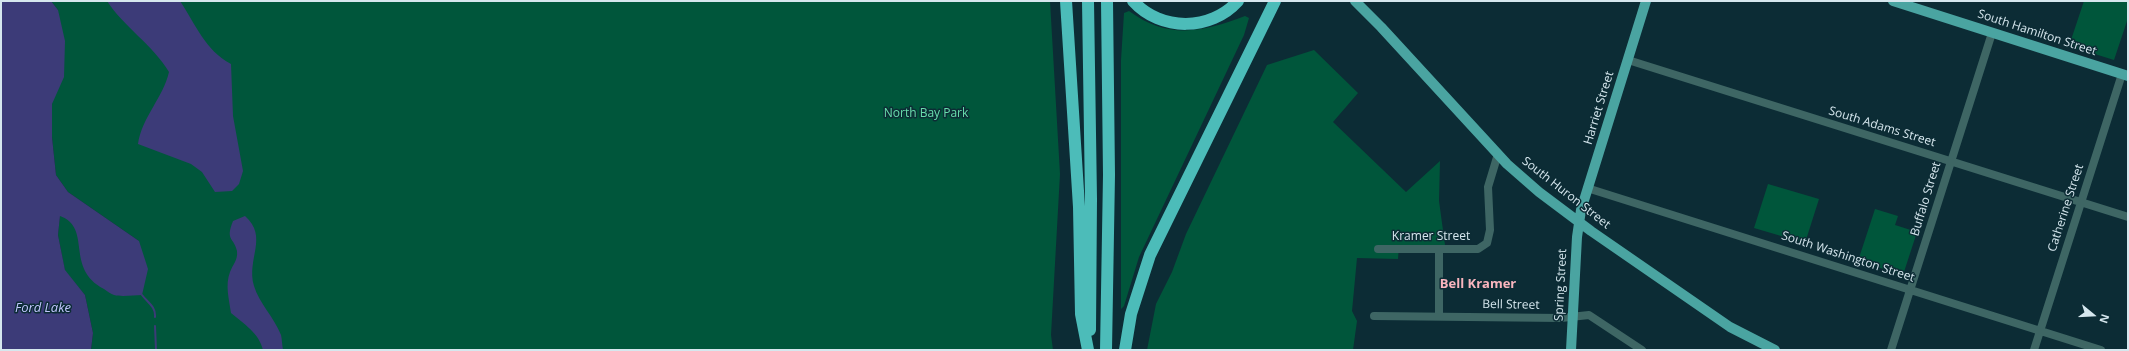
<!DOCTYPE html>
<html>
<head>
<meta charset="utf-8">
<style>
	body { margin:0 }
	#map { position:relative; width:2129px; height:351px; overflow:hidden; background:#0c2c35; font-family:"Open Sans",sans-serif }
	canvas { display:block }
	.frame { position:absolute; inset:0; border:2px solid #d6e7ee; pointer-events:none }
	.north { position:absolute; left:2073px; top:295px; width:40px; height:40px; -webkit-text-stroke:3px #0c2c35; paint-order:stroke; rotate:108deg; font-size:11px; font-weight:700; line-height:16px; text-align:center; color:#d6e7ee }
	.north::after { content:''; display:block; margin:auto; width:14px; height:18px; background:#d6e7ee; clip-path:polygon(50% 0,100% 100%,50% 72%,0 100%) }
</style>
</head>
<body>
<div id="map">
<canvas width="2129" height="351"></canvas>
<div class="frame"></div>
<div class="north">N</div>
</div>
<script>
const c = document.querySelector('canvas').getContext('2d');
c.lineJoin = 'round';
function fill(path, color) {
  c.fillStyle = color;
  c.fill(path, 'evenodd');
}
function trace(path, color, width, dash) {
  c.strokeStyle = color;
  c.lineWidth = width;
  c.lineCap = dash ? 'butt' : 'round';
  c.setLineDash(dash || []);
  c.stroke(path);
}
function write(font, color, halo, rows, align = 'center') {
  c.font = font + ' "Open Sans",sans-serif';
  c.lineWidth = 3;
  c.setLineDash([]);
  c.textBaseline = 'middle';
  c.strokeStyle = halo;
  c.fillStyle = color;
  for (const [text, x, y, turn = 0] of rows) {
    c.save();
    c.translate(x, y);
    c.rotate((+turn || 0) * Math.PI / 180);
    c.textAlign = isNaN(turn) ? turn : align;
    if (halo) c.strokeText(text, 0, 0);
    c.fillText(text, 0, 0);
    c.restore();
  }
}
const green = new Path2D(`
	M51,1H1050L1060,174L1051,335L1053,350H91L93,333L85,295L65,271L58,235L60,215L70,220L77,230L139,241L68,192L56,175L52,137V104L58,10Z
	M2084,1H2128V18L2114,60L2069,46Z
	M1129,11C1168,40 1203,32 1245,16L1249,18L1244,35L1139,257L1124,306L1121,309V60L1124,13Z
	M1314,50L1358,93L1333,122L1406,192L1440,161L1439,201L1445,245L1399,246L1398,259L1357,258L1352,311L1357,321L1353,350H1147L1156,304L1172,272L1186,234L1267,65Z
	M1768,184L1819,199L1805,243L1754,228Z
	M1875,209L1898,216L1895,225L1917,232L1903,275L1858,261Z`);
const water = new Path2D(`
	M1,1H51L58,10L65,41L64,77L52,104V137L56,175L68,192L139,241L148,269L142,295C134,295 122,297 114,295C111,294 107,291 104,289C64,268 93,228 60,216L58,235L65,270L85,295L93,333L91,350H1Z
	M107,1H180C196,25 205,50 231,64L233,116L243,171L239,184L232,191L215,192L202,172L191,164L138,144C142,117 163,98 169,72C153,45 124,27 107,1Z
	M245,216C269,237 246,259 254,286C259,303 274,317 281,335C282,339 282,345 283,350H263C259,333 244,324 231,313C229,299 225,285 230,272C233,264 238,260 237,251C234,237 225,241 233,221Z`);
const stream = new Path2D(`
	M142,295C148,303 156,307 155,317
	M155,326L156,350`);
const minor = new Path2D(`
	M1628,60L2128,217
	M1587,188L2101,350
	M1378,249H1478L1487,243L1490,230L1488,187L1498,154
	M1374,316L1561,318L1589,315L1642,350
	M1439,316V249
	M1891,350L1992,33
	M2034,350L2122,74`);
const major = new Path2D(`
	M1355,1L1381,27L1507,164L1539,192L1591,231L1730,327L1775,350
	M1893,1L2128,76
	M1571,350L1577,237L1581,210L1646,1`);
const highway = new Path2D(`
	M1066,1L1079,207L1081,314L1088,350
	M1088,1L1091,199L1090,330
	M1133,1C1161,32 1211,31 1238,1
	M1106,350L1109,175L1107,1
	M1125,350L1131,314L1150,255L1275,1`);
const streetNames = [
	["South Hamilton Street",2037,33,18],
	["Harriet Street",1599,108,-73],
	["South Adams Street",1882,127,17],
	["South Huron Street",1566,193,38],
	["Buffalo Street",1926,199,-73],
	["Catherine Street",2066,208,-72],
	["Kramer Street",1431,237],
	["South Washington Street",1848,257,18],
	["Spring Street",1561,285,-87],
	["Bell Street",1511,305,1]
];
const parkNames = [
	["North Bay Park",926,114]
];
const neighbourhoodNames = [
	["Bell Kramer",1478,284]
];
const waterNames = [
	["Ford Lake",43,308]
];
fill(green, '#00563b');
fill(water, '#3c3b78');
trace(stream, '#3c3b78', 2);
trace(minor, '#3e6664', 8);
trace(major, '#4aa4a1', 10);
trace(highway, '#4cbcb9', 12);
write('12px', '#d6e7ee', '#0c2c35', streetNames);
write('12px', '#68deac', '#0c2c35', parkNames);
write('bold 13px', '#f9b5be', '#0c2c35', neighbourhoodNames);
write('italic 13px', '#c2c6fe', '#0c2c35', waterNames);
</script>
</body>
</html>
